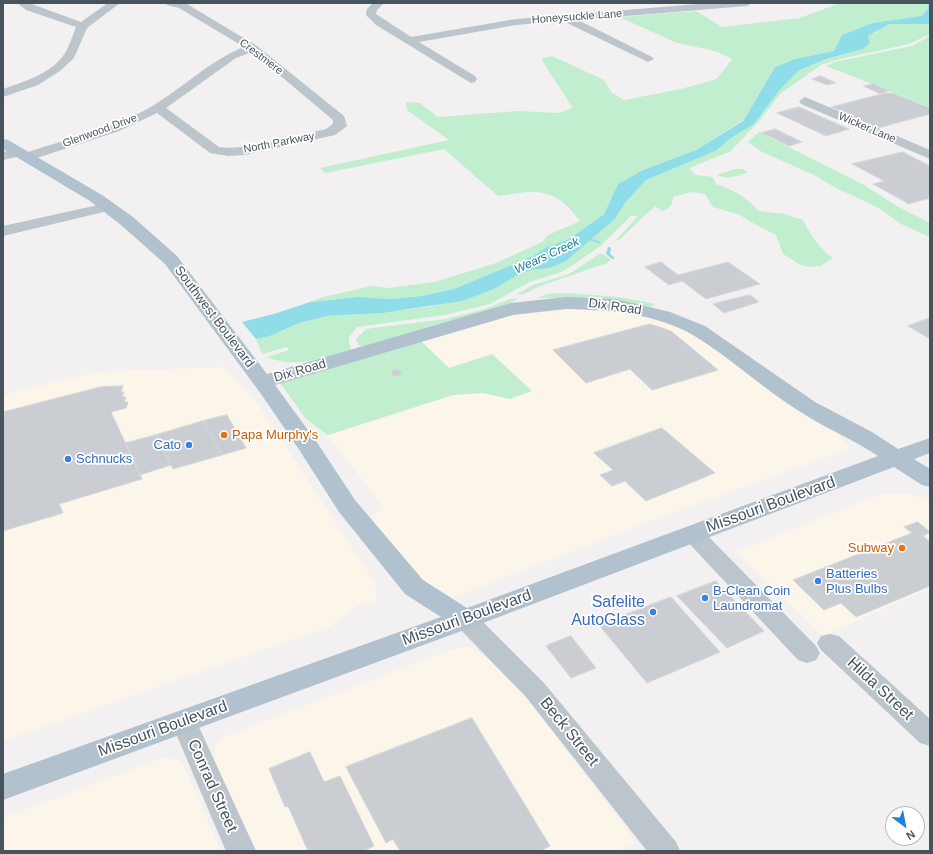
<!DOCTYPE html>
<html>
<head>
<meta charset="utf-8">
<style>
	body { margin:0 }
	#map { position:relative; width:933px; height:854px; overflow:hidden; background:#f2f0f0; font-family:Helvetica,sans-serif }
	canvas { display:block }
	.frame { position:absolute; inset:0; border:4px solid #48545d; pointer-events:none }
	.north { position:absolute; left:885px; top:806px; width:40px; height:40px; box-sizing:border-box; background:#fff; border:1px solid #b6bbbe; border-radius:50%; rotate:148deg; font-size:11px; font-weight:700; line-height:16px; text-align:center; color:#48545d }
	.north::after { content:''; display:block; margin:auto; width:14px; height:18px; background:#2080dc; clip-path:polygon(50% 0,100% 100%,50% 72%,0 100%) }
</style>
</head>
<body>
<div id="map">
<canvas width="933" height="854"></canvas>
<div class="frame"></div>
<div class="north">N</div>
</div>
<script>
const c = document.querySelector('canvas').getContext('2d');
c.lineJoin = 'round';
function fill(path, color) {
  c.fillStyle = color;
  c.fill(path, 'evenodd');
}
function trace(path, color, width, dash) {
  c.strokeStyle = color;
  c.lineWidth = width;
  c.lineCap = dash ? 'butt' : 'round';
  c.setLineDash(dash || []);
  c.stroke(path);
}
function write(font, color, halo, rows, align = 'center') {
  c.font = font + ' Helvetica,sans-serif';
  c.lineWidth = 3.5;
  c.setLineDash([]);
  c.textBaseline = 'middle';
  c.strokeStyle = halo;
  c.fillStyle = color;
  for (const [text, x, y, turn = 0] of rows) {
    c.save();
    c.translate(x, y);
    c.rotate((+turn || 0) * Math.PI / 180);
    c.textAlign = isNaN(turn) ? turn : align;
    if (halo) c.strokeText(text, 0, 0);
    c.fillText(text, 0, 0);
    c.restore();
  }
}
const commercial = new Path2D(`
	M584,307L638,315L685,330L704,340L838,433L850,449L674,512L449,599L425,584L373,522L372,516L384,508L328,435L453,395L483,393L510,399L532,391L492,354L449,368L421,341L515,314L535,311Z
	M223,367L252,395L375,583L377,604L362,603L329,627L3,741V395L97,372Z
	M898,493L914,495L930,501V588L823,636L736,552L881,494Z
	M464,647L472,648L483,655L523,693L636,842L617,851H257L218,771L214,757L215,745L223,737L447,651Z
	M163,758L176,759L183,764L221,851H3V818Z`);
const green = new Path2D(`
	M840,3H929L927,10L921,16L873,23L836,47L834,51L795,59L775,67L743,120L696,150L643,170L618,184L604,214L569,239L545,248L533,256L454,289L421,296L392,299L358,297L310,302L323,297L372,286L388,288L435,282L496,263L542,242L548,235L580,221C554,186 537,190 498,196L444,149L326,173L320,168L449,140L407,110L406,102L420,103L438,117L518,111L558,113L573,108L541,59L552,56L604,80L612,93L624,100L681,89L717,79L732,59L715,51L677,43L619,17L696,11L722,27L800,18Z
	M904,23L930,24V34L909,44L836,60L821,65L781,93L760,120L731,151L689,168L695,175L713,177L716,184C733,190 747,197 758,211L784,214L803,220C811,236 819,248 833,258L820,266L808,267L799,264L783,254L776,235L751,222L740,215L713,207L705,194L691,192L673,197C672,205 671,208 662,211L655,206L619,240L615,241L638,216H631L599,247L573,265L561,272L529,282L490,304L445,315L357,327L349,337V344L351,347L350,350C322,358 295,369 267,357L289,350L287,347L262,354L256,339L270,336L299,323L327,316L353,315L429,307L494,289L518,275L531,270L550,268L566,261L615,219L625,203L646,180L717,149L728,140L754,124L778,92L798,71L826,59L863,49L868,36L878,31L879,28L889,24Z
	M930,36V107L826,66L835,62L912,46Z
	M759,132L864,185L895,205L930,223V237L901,224L879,208L836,188L814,175L762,152L748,142Z
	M734,169H743L748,172C738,176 727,180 717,175Z
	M601,253L611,260L607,263L540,286L524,294L516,295L533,285L569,274Z
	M567,293L620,297L655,304L651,307L595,298H537L547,294Z
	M518,298L511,303L363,346L358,345L356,339L366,329L446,319L485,309L510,299Z
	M421,341L449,368L492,354L532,391L510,399L483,393L453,395L328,435L306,419L280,383Z`);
const water = new Path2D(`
	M929,3L930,24H889L868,36L870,43L863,49L826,59L798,71L778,92L754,124L728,140L717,150L646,180L625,203L615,219L566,261L550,268L531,270L518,275L494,289L462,301L382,313L327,316L299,323L270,336L256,339L242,322L277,313L310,302L358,297L392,299L421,296L454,289L533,256L545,248L569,239L604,214L618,184L643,170L696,150L743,121L775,67L795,59L834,51L842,35L873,23L921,16L927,10Z`);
const stream = new Path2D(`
	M585,237H587L601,242L599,243H598L585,239Z
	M608,247H609L611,248L610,254L614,257V259H612L606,254Z`);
const building = new Path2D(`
	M821,76L836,83L827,85L812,79Z
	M873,84L889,91L880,94L864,86Z
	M893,93L930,108V114L878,128L831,107L882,94Z
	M799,107L849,129L826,136L777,113Z
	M775,129L802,142L789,146L762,133Z
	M903,152L930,166V196H928L930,198L909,204L873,184L884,181L852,164Z
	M661,262L678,275L728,262L760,284L706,299L682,281L669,285L645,267Z
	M750,295L759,302L724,313L713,304Z
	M930,318V339L908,326Z
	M650,324L671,331L718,370L652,390L630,369L586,383L553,350Z
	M398,370L402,372L401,375L396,376L391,374L393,370Z
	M123,386L121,392H124L122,397H126L124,402H128L126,408L111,412L142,479L59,504L63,513L3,531V412L100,387Z
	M227,415L246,448L222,455L203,421Z
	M203,421L222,455L173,469L156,435Z
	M662,428L715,473L646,501L625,481L612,486L600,475L613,470L594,453Z
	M156,435L171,465L140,475L126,443Z
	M918,522L930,532L923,536L930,542V586L856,617L841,603L824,610L793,580L912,533L904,527Z
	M716,581L764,631L727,648L677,596Z
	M671,597L720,652L647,683L599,625Z
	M571,636L596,668L571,678L546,646Z
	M472,718L550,846L540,851H400L393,839L386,843L346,767Z
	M310,752L324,782L340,776L374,846L363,851H308L288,806L285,807L269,769Z`);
const minor = new Path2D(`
	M17,3H29L81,22L108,3H120L87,28L74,58L60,71L38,85L3,97V89C23,82 50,74 63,56C69,48 72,37 76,27L26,10Z
	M166,3L187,4L257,46L344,116L347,126L335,135L244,155L228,156L210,153L157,113L119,131L31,160H21L20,156L3,160V152L19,148L24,149L25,153C67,139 117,128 154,105C185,86 211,60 244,47L179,8L167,5ZM252,52L333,120V124L326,129C295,136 249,151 219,147L166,108L236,58Z
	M373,3H384L377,10L376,14L411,37L516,19L710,3H752L747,6L578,20L652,57L654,59L648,62L563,21L516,25L419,42L475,76L477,79L475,82L471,83L376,25L366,15L367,9Z
	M805,97L930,150V159L801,104L799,101Z
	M107,203L112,204L114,207L112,210L3,236V226Z
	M693,526L701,529L816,646L820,653L816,660L807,663L798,660L685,539L682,534L685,529Z
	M465,610L474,613L544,683L676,842L680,851H647L526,697L456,625L453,619L456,613Z
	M830,634L839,636L930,719V746L920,743L821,650L817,643L821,636Z
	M184,711L193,714L256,851H226L171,722L175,714Z`);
const major = new Path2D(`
	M3,139L8,140L102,195L133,217L177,256L267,374L511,303L566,297L616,299L670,312L705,326L815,402L872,432L898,449L930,438V453L914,459L930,469V487L922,485L894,467L475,626L3,800V774L441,617L405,594L339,512L298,448L261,394L165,264L121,225L90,201L3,149ZM566,309C609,310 654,313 693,335C730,357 762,388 799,411C824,428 853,439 878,456L467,608L423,580L355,500L316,441L275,385L513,315Z`);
const markers = [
	[224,435,4,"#e8710a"],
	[189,445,4,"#3f7fe0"],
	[68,459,4,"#3f7fe0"],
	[902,548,4,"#e8710a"],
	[818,581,4,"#3f7fe0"],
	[705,598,4,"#3f7fe0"],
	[653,612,4,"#3f7fe0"]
];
const farStreetnames = [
	["Honeysuckle Lane",577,17,-4],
	["Crestmere",261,57,37],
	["Wicker Lane",867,128,23],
	["Glenwood Drive",100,131,-20],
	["North Parkway",279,143,-11]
];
const farWaternames = [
	["Wears Creek",547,256,-25]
];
const streetNames = [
	["Dix Road",615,307,8],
	["Southwest Boulevard",214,317,53],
	["Dix Road",300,371,-16]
];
const foodNames = [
	["Papa Murphy's",232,435],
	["Subway",894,548,"right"]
];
const shopNames = [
	["Cato",181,445,"right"],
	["Schnucks",76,459],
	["Batteries",826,574],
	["Plus Bulbs",826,589],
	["B-Clean Coin",713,591],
	["Laundromat",713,606]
];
const nearStreetnames = [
	["Missouri Boulevard",771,505,-20],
	["Missouri Boulevard",467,618,-20],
	["Hilda Street",880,689,43],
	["Missouri Boulevard",163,729,-20],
	["Beck Street",569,732,51],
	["Conrad Street",212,786,66]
];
const nearShopnames = [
	["Safelite",645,603],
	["AutoGlass",645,621]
];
fill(commercial, '#fcf5ea');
fill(green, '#c0eece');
fill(water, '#8fdde9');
fill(stream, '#8fdde9');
fill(building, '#cacdd2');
trace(building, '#d4d7db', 1);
fill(minor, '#bcc5cc');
fill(major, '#b1c1cd');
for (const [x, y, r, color] of markers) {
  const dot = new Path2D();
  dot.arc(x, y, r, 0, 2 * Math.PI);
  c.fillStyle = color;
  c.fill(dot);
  trace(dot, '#fff', 1.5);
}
write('11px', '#48545d', '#fff', farStreetnames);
write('italic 12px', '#127f90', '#fff', farWaternames);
write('13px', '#48545d', '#fff', streetNames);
write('13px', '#c56008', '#fff', foodNames, 'left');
write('13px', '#366cbe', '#fff', shopNames, 'left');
write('16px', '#48545d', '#fff', nearStreetnames);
write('16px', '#366cbe', '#fff', nearShopnames, 'right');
</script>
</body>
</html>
